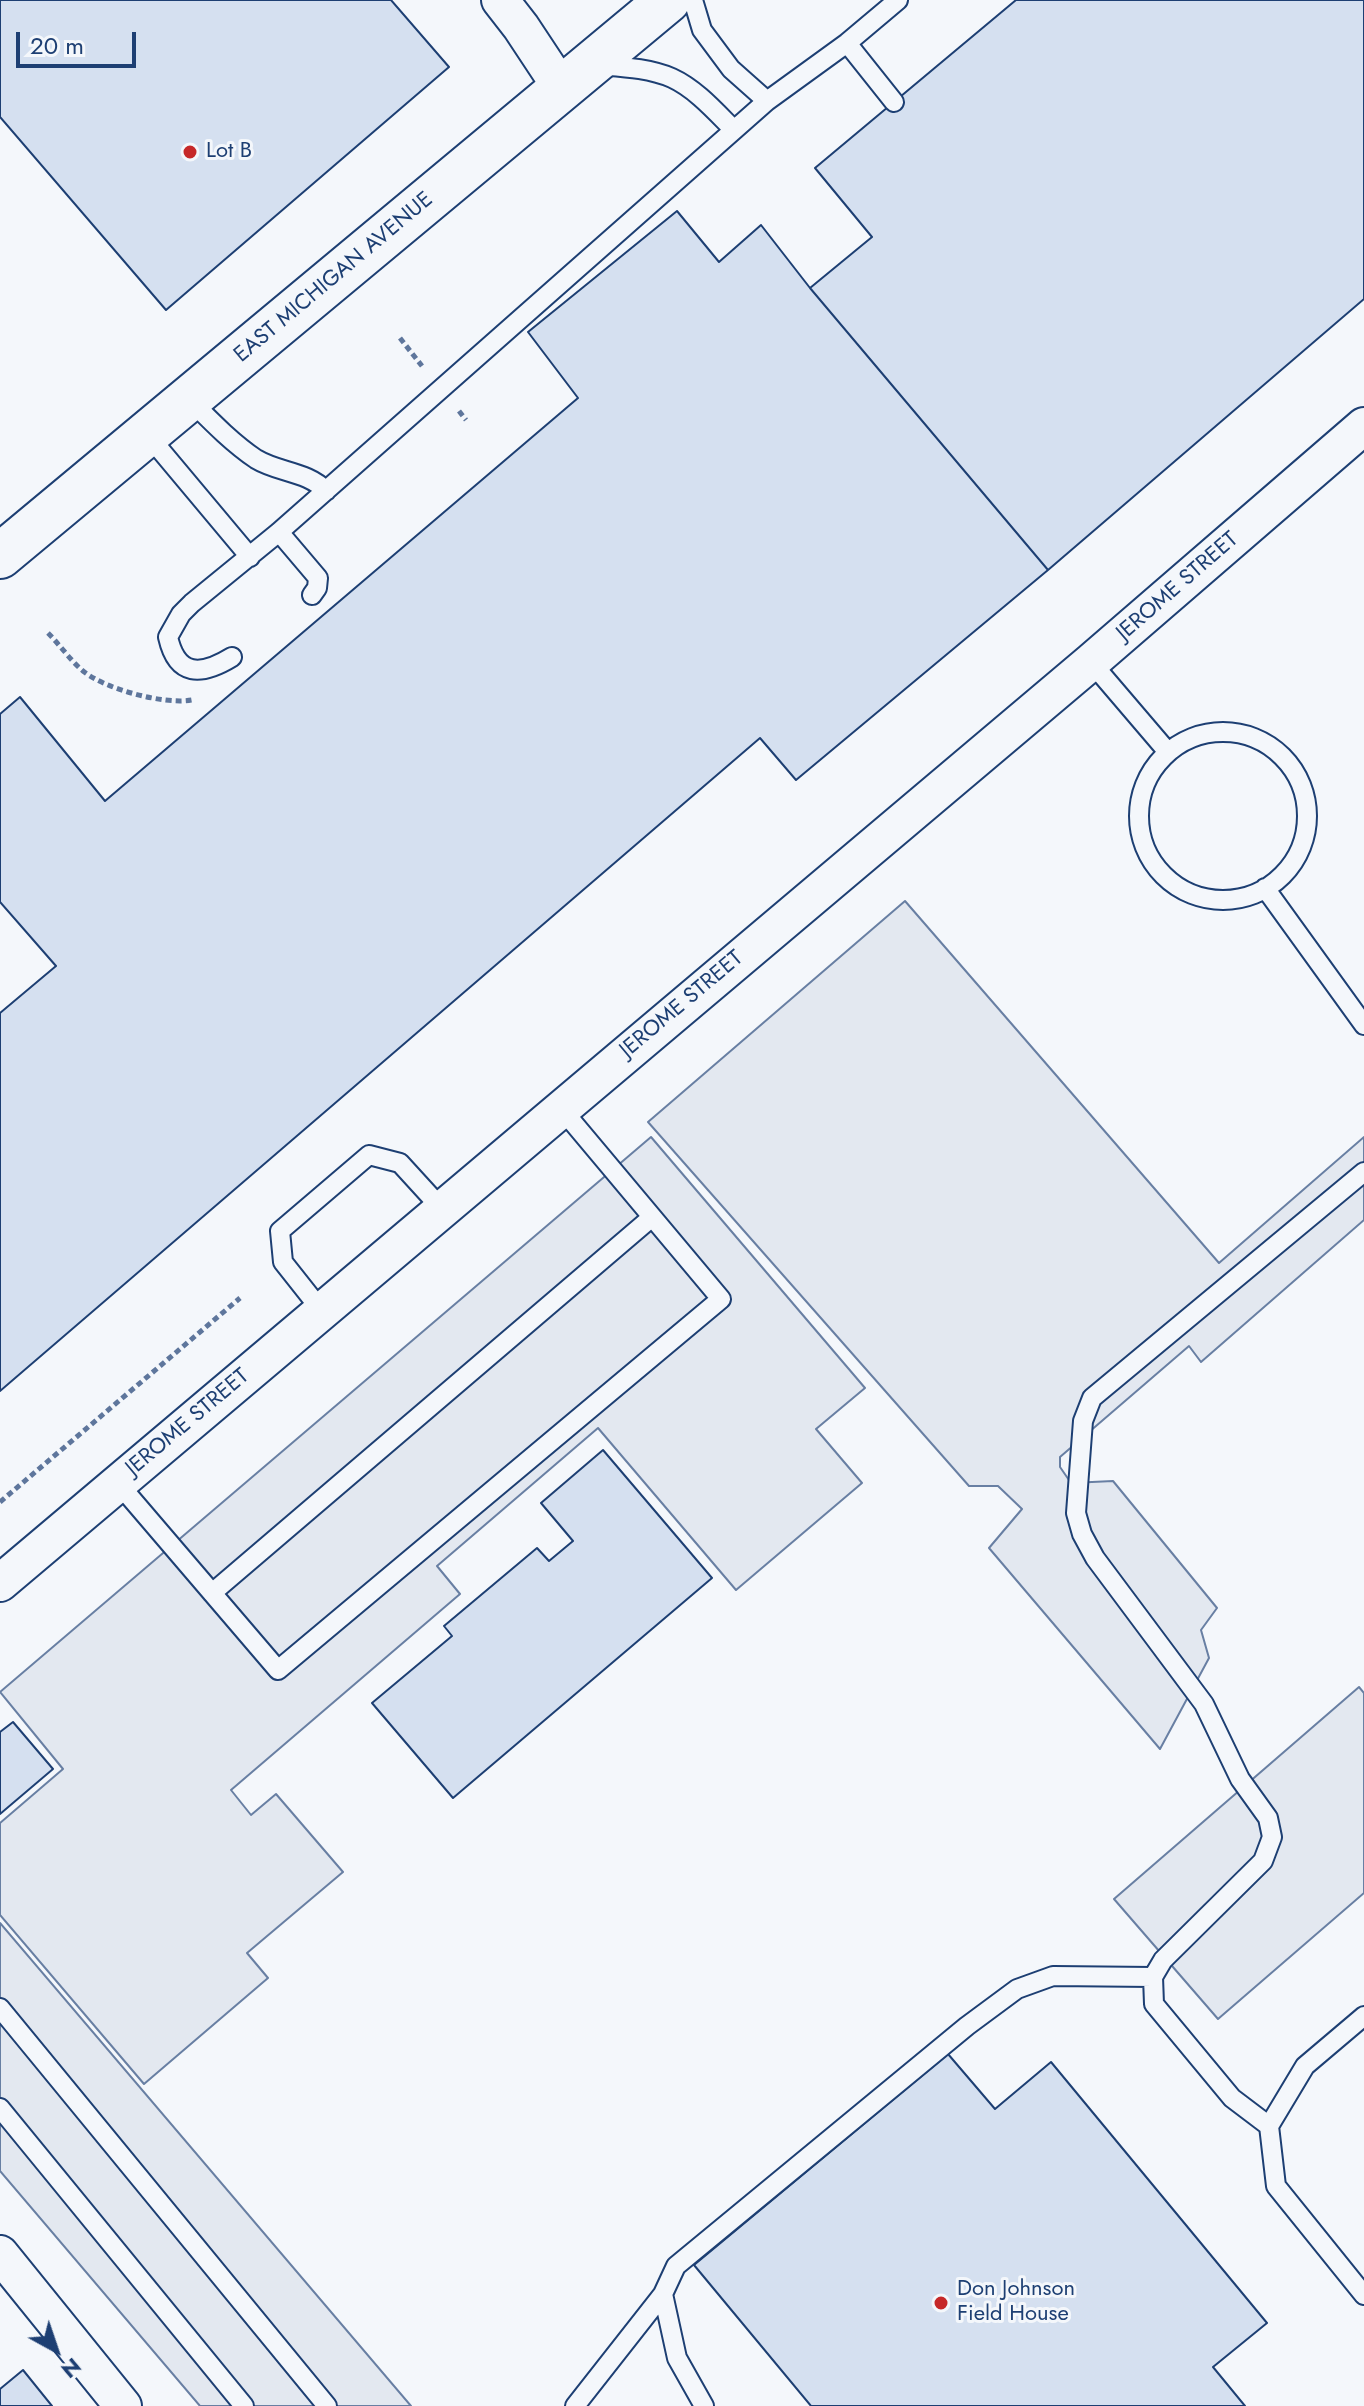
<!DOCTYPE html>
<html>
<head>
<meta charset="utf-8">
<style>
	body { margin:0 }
	#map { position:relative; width:1364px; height:2406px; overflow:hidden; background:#f4f7fb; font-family:Jost,sans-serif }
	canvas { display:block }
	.north { position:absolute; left:16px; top:2310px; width:80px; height:80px; -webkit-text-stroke:6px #f4f7fb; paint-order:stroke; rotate:140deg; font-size:22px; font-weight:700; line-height:32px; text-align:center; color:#1d3f73 }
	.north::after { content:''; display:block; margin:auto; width:28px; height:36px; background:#1d3f73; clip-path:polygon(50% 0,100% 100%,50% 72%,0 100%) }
	.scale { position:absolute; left:16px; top:32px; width:120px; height:36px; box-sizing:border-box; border:4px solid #1d3f73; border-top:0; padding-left:10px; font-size:24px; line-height:28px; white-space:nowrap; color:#1d3f73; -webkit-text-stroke:6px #f4f7fb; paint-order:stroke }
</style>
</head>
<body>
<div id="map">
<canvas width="1364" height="2406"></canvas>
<div class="north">N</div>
<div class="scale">20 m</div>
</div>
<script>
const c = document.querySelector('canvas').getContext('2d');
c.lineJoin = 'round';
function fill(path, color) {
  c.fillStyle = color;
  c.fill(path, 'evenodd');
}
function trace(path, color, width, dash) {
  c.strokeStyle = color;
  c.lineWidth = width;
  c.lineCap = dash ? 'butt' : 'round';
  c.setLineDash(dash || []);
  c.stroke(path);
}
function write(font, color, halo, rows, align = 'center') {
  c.font = font + ' Jost,sans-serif';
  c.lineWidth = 6;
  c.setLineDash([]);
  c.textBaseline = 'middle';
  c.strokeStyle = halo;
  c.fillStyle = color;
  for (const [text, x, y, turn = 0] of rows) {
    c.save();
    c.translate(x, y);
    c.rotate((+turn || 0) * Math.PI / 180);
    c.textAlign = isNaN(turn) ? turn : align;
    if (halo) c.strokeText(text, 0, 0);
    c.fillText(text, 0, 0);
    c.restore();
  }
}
const parking = new Path2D(`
	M905,901L1219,1263L1364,1137V1220L1201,1362L1189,1346L1060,1457V1467L1071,1483L1113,1481L1217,1608L1201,1630L1209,1658L1160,1749L989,1548L1022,1509L998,1486H969L648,1122Z
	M651,1137L865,1388L816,1429L862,1483L736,1590L598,1428L437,1566L460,1594L231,1790L251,1815L276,1794L343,1872L247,1953L268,1978L144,2084L0,1915V1823L63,1769L0,1692Z
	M1359,1687L1364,1693V1893L1218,2019L1114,1899Z
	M0,1923L411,2406H200L0,2171Z`);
const building = new Path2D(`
	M0,0H391L449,67L166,310L0,117Z
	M1016,0H1364V299L1048,570L810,288L872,237L815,168Z
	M677,211L719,262L761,225L810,288L1048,570L796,780L760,738L0,1391V1013L56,966L0,902V714L20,697L105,801L578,398L528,332Z
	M603,1450L712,1578L453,1798L372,1703L452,1636L444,1626L537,1548L549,1561L573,1541L541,1503Z
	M13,1722L53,1769L0,1814V1732Z
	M948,2054L995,2109L1051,2062L1267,2323L1213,2367L1245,2406H811L694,2265Z
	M23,2370L52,2406H0V2389Z`);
const path = new Path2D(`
	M400,338L422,366
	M459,411L466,420
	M48,633C60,645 70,660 83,671C105,689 164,705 192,700
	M0,1502L240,1298`);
const lane = new Path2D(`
	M693,0L702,30L731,69L767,101
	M847,43L894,102
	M598,65C622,67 649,68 672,78C696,89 716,112 734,130
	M189,399C210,420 231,442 256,459C279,473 307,471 326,491
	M147,434L250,557
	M279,532L318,578L317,588L312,595
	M232,657C201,676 177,677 168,637L181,614L192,603L279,532L767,101L847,43L898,0
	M1091,662L1167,751
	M1139 816a84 84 0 1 1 168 0a84 84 0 1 1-168 0Z
	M1265,888L1364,1025
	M321,1310L283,1262L280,1231L369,1155L400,1163L442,1209
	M118,1483L278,1670L721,1299L560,1107
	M212,1593L651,1218
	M0,2008L327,2406
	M1364,2016L1305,2066L1269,2126L1276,2186L1364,2295
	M0,2108L244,2406
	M1269,2126L1232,2098L1154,2004L1153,1977L1163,1960L1263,1861L1272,1837L1268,1818L1240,1779L1204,1704L1095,1558L1082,1534L1076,1513L1083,1421L1092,1398L1364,1172
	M575,2406L663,2294
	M704,2406L677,2358L663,2294L676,2266L967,2026L1017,1989L1053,1976L1153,1977`);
const street = new Path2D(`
	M500,0L521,27L562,89
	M0,1583L1091,662L1364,426
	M0,2254L123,2406`);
const primary = new Path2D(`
	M0,556L668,0`);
const markers = [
	[190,152,8,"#c62828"],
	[941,2303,8,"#c62828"]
];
const poiNames = [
	["Lot B",206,152],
	["Don Johnson",957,2290],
	["Field House",957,2315]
];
const streetNames = [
	["EAST MICHIGAN AVENUE",334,278,-40],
	["JEROME STREET",1178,587,-41],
	["JEROME STREET",682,1005,-40],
	["JEROME STREET",188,1423,-40]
];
fill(parking, '#e3e8f0');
trace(parking, '#687fa3', 2);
fill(building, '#d5e0f0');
trace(building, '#1d3f73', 2);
trace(lane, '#1d3f73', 22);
trace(street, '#1d3f73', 40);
trace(primary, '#1d3f73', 48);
trace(path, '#5e769c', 5, [6, 4]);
trace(lane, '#f4f7fb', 18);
trace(street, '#f4f7fb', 36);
trace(primary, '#f4f7fb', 44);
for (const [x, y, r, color] of markers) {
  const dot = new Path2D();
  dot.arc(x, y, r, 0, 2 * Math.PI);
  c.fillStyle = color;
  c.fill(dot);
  trace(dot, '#f4f7fb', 3);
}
write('22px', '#1d3f73', '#f4f7fb', poiNames, 'left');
write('22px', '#1d3f73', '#f4f7fb', streetNames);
</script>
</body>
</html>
